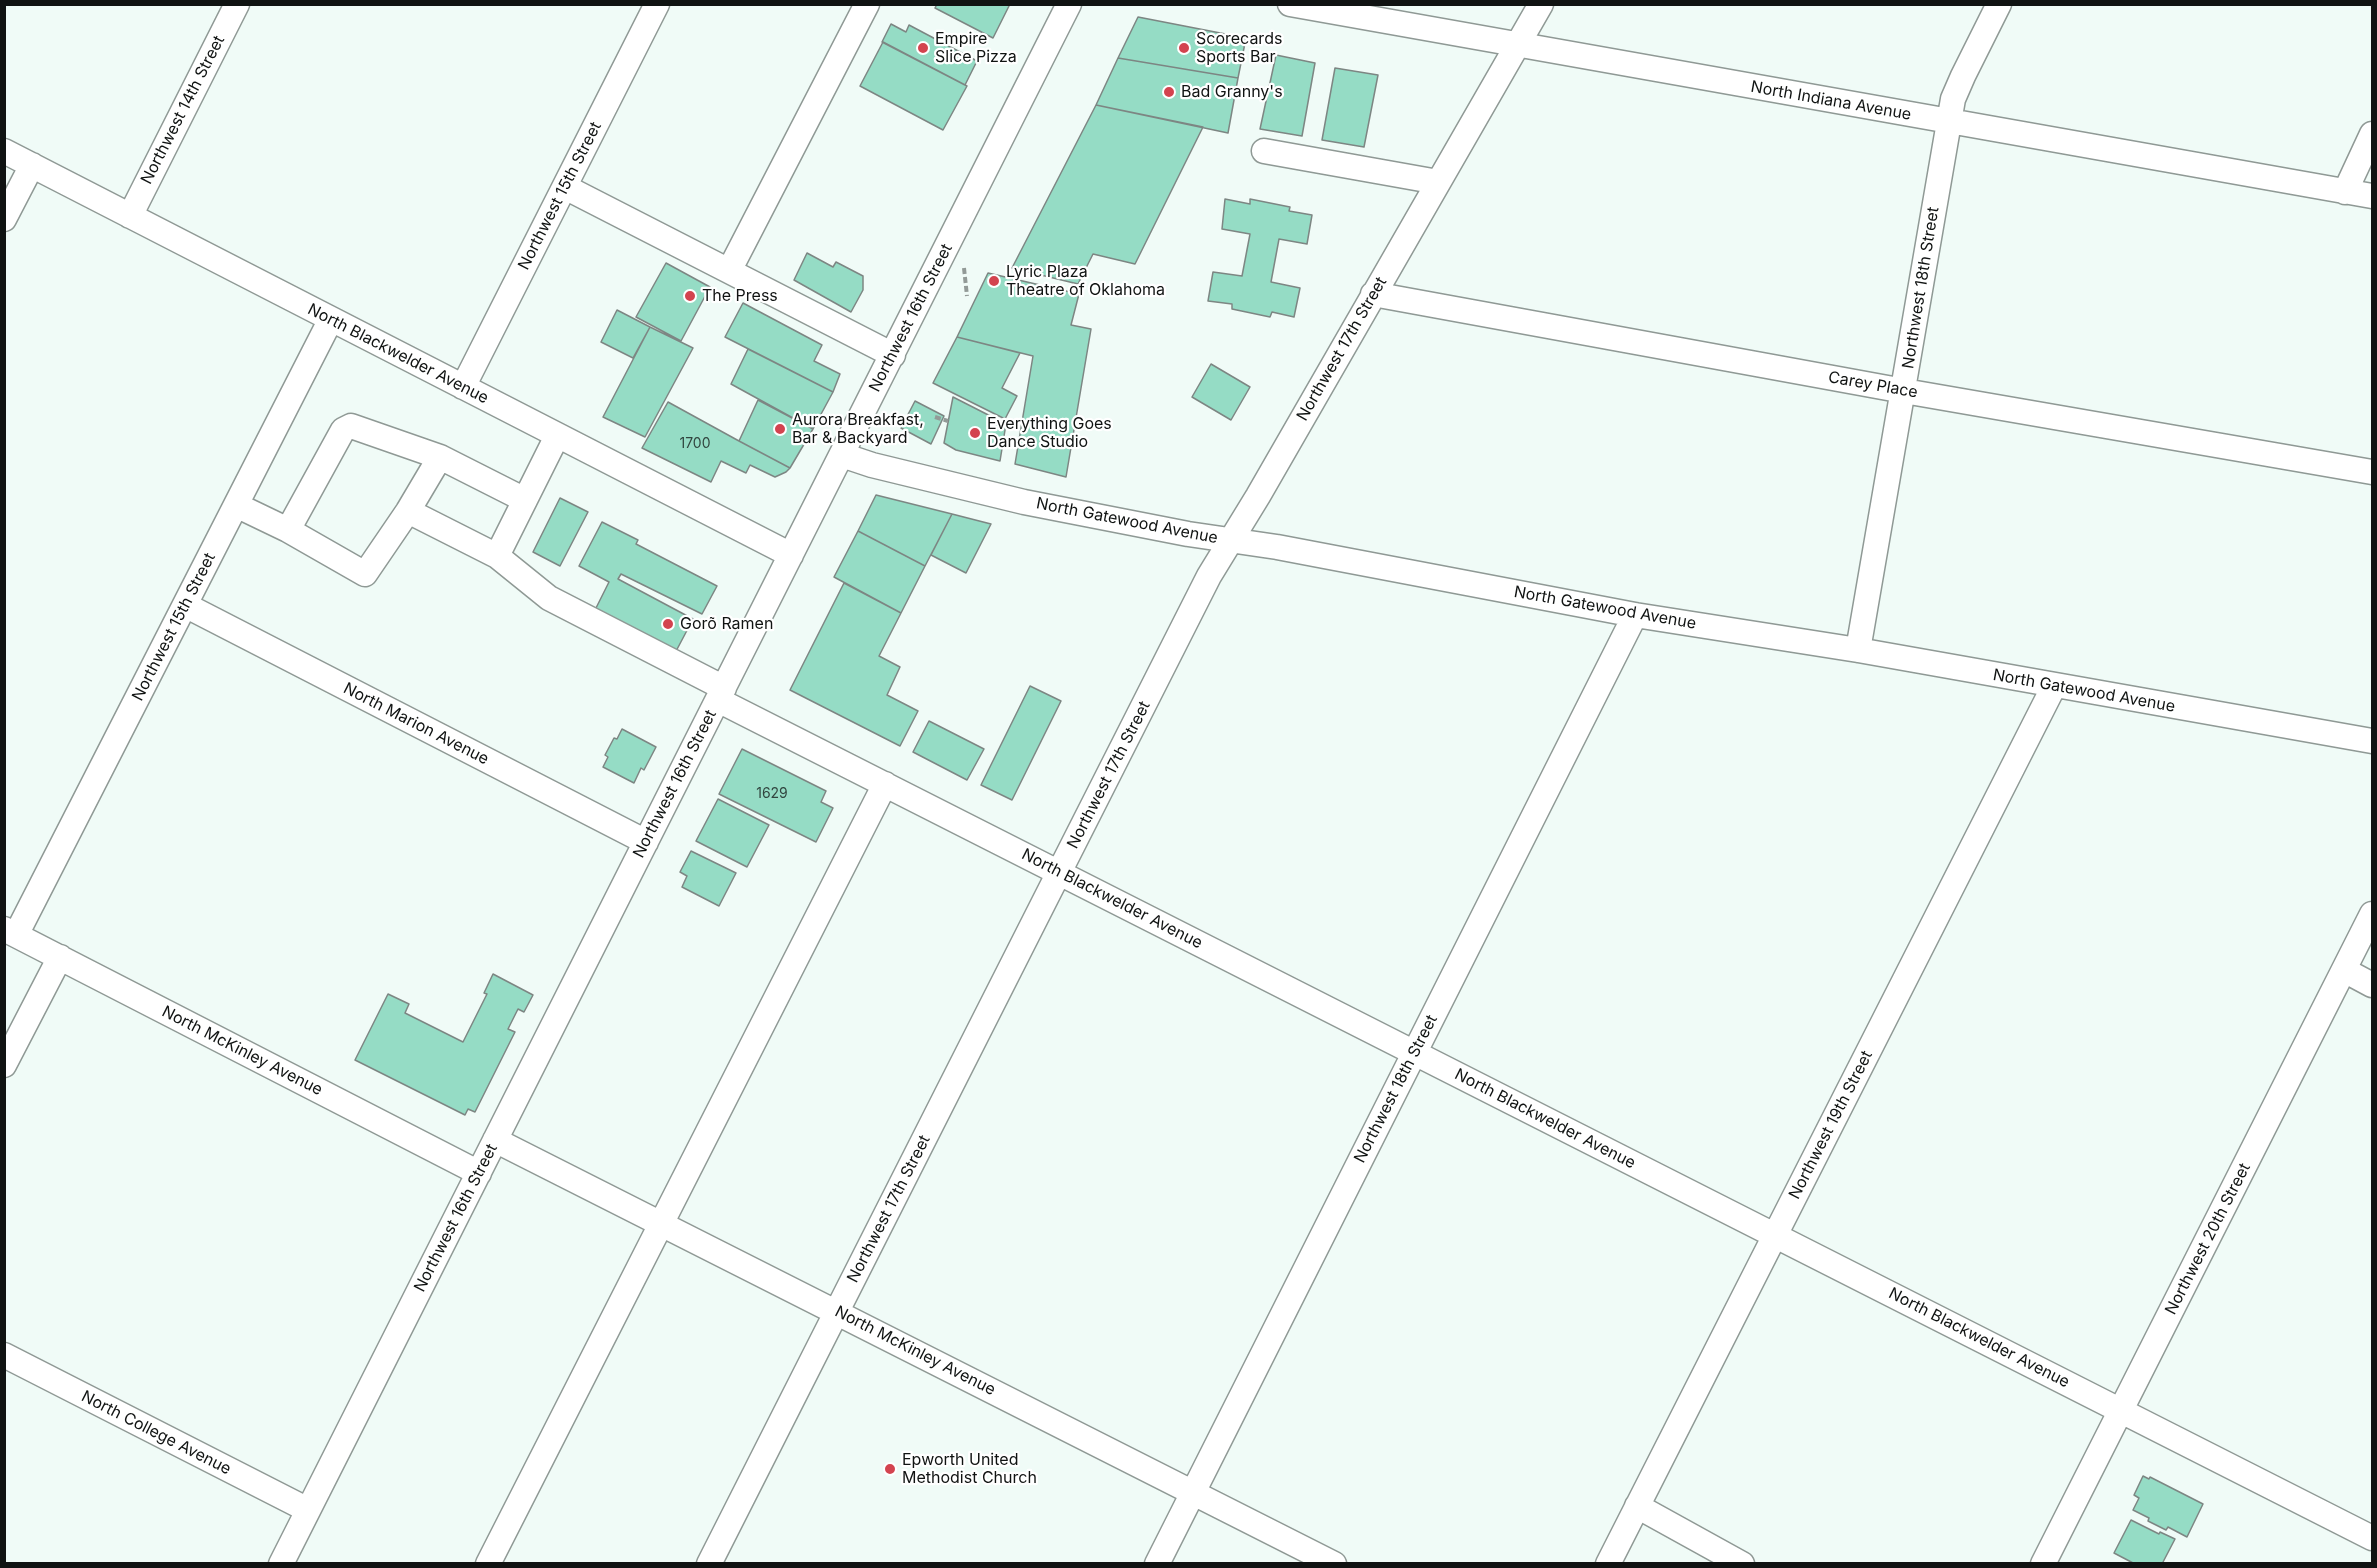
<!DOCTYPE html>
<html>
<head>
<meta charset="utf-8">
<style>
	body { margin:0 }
	#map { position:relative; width:2377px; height:1568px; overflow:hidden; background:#f0fbf7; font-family:Inter,sans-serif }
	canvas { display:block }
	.frame { position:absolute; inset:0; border:6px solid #101312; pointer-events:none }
</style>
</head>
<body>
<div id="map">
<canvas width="2377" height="1568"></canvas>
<div class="frame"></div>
</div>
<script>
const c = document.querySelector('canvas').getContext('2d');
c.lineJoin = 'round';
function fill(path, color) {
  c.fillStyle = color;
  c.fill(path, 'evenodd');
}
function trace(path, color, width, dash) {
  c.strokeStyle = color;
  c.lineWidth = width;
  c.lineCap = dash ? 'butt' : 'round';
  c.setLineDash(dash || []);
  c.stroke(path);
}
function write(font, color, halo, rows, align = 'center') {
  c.font = font + ' Inter,sans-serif';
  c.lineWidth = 4.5;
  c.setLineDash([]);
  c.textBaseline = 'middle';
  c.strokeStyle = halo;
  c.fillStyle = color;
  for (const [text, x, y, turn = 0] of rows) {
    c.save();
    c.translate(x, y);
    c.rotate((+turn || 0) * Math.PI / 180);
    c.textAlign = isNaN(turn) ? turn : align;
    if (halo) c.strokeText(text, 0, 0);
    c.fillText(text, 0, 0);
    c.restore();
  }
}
const building = new Path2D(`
	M937,4H1010L993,38L935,8Z
	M1138,17L1246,38L1238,78L1118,58Z
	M891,24L906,32L909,25L977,61L965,85L882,42Z
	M883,42L967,86L943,130L860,86Z
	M1276,55L1315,63L1302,136L1260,129Z
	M1118,58L1238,78L1228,133L1096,105Z
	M1335,68L1378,75L1364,147L1322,140Z
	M1096,105L1203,127L1135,264L1093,254L1078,284L1012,268Z
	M1225,199L1250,204V199L1290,207L1289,211L1312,215L1307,244L1279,239L1271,282L1300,288L1294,317L1272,312L1270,317L1232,309V304L1208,301L1213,272L1242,276L1250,234L1222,229Z
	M807,253L833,267L836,262L863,276V290L851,312L794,280Z
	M666,263L710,287L681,341L636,317Z
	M988,273L1079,294L1071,325L1091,329L1066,477L1015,464L1033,356L957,337Z
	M743,303L822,345L814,361L840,374L833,392L725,337Z
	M617,310L650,327L633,358L601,342Z
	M650,327L693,348L645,437L603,417Z
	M957,337L1020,353L1002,388L1017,396L1005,419L933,383Z
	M748,349L833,392L813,429L731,384Z
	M1211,364L1250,387L1231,420L1192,397Z
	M953,397L1006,424L1000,461L956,450L944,443Z
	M758,400L813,429L790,468L739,441Z
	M915,401L944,416L931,444L901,428Z
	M668,402L739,441L790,468L786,472L775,477L750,465L746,473L721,461L711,482L642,448Z
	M876,495L952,514L925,566L858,531Z
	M560,498L588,512L560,566L533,552Z
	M952,514L991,524L966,573L931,555Z
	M602,522L638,540L636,544L717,586L702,614L621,574L618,579L693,619L674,655L594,612L609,582L579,566Z
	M858,531L925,566L901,613L834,577Z
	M844,583L901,613L879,656L900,667L887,695L918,711L900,746L790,690Z
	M1030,686L1061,701L1012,800L981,785Z
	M929,721L984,749L967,780L913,752Z
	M622,729L656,747L644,770L641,768L634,783L603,767L608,757L605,755L614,738L617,739Z
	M742,749L826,791L821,802L833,808L816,842L719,794Z
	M718,799L769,825L747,867L696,841Z
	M691,851L736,873L719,906L682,887L687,876L680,872Z
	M493,974L533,995L524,1012L518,1009L508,1029L515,1032L475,1112L468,1109L465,1115L355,1060L388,994L409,1004L405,1013L463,1042L487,994L484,993Z
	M2143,1476L2149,1479L2150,1477L2203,1504L2187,1537L2168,1527L2166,1530L2148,1521L2149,1518L2133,1510L2139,1498L2134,1495Z
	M2131,1520L2159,1534L2160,1532L2175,1539L2162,1564H2135L2114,1553Z`);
const path = new Path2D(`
	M964,268L967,296
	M935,417L948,421`);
const minor = new Path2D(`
	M1290,4L2372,196
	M4,151L791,555
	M1264,151L1438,182
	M565,187L893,355
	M2345,192L2372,134
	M130,216L237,4
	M4,219L32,165
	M729,271L867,4
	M1373,294L1904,391L2372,472
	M463,387L657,4
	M842,455L872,465L1024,502L1188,534L1277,547L1635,615L1858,650L2372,741
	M236,505L288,530L365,574L408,511L440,457L525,500L557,436
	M408,511L497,556L549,598L724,688
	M288,530L343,430L351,426L440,457
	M497,556L525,500
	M185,605L646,842
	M1858,650L1953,99L1963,76L1999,4
	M718,700L2372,1538
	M4,929L479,1173
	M16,935L331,319
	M2344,970L2372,985
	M4,1065L60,957
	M495,1140L1334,1564
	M4,1355L308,1510
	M1637,1506L1742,1564
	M281,1564L1069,4
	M488,1564L885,784
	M709,1564L1209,576L1258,496L1541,4
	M1157,1564L1635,615
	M1608,1564L2054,686
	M2043,1564L2372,914`);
const markers = [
	[923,48,6,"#d3434f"],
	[1184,48,6,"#d3434f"],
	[1169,92,6,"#d3434f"],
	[994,281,6,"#d3434f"],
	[690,296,6,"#d3434f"],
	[780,429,6,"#d3434f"],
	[975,433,6,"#d3434f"],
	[668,624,6,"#d3434f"],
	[890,1469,6,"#d3434f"]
];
const numberNames = [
	["1700",695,444],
	["1629",772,794]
];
const poiNames = [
	["Empire",935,39],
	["Slice Pizza",935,57],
	["Scorecards",1196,39],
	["Sports Bar",1196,57],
	["Bad Granny's",1181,92],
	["Lyric Plaza",1006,272],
	["Theatre of Oklahoma",1006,290],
	["The Press",702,296],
	["Aurora Breakfast,",792,420],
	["Bar & Backyard",792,438],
	["Everything Goes",987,424],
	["Dance Studio",987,442],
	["Gorõ Ramen",680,624],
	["Epworth United",902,1460],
	["Methodist Church",902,1478]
];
const streetNames = [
	["North Indiana Avenue",1831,101,10],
	["Northwest 14th Street",183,110,-63],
	["Northwest 15th Street",560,196,-63],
	["Northwest 18th Street",1921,288,-81],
	["Northwest 16th Street",911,318,-63],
	["Northwest 17th Street",1342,349,-60],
	["North Blackwelder Avenue",398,354,27],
	["Carey Place",1873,385,10],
	["North Gatewood Avenue",1127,521,11],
	["North Gatewood Avenue",1605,608,10],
	["Northwest 15th Street",174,627,-63],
	["North Gatewood Avenue",2084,691,10],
	["North Marion Avenue",416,724,27],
	["Northwest 17th Street",1109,775,-63],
	["Northwest 16th Street",675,784,-63],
	["North Blackwelder Avenue",1112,899,27],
	["North McKinley Avenue",242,1051,27],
	["Northwest 18th Street",1396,1089,-63],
	["North Blackwelder Avenue",1545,1119,27],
	["Northwest 19th Street",1831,1125,-63],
	["Northwest 17th Street",889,1209,-63],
	["Northwest 16th Street",456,1218,-63],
	["Northwest 20th Street",2208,1239,-63],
	["North Blackwelder Avenue",1979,1338,27],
	["North McKinley Avenue",915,1351,27],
	["North College Avenue",156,1433,27]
];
fill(building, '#95dcc5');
trace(building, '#7d8683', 1.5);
trace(minor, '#8f9995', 27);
trace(path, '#929a97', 4, [6, 3]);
trace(minor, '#fff', 24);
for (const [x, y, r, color] of markers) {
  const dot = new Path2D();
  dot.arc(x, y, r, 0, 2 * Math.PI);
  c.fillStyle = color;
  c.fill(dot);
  trace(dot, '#fff', 2);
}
write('14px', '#31453f', null, numberNames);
write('16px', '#101312', '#fff', poiNames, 'left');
write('16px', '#101312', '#fff', streetNames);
</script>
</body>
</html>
